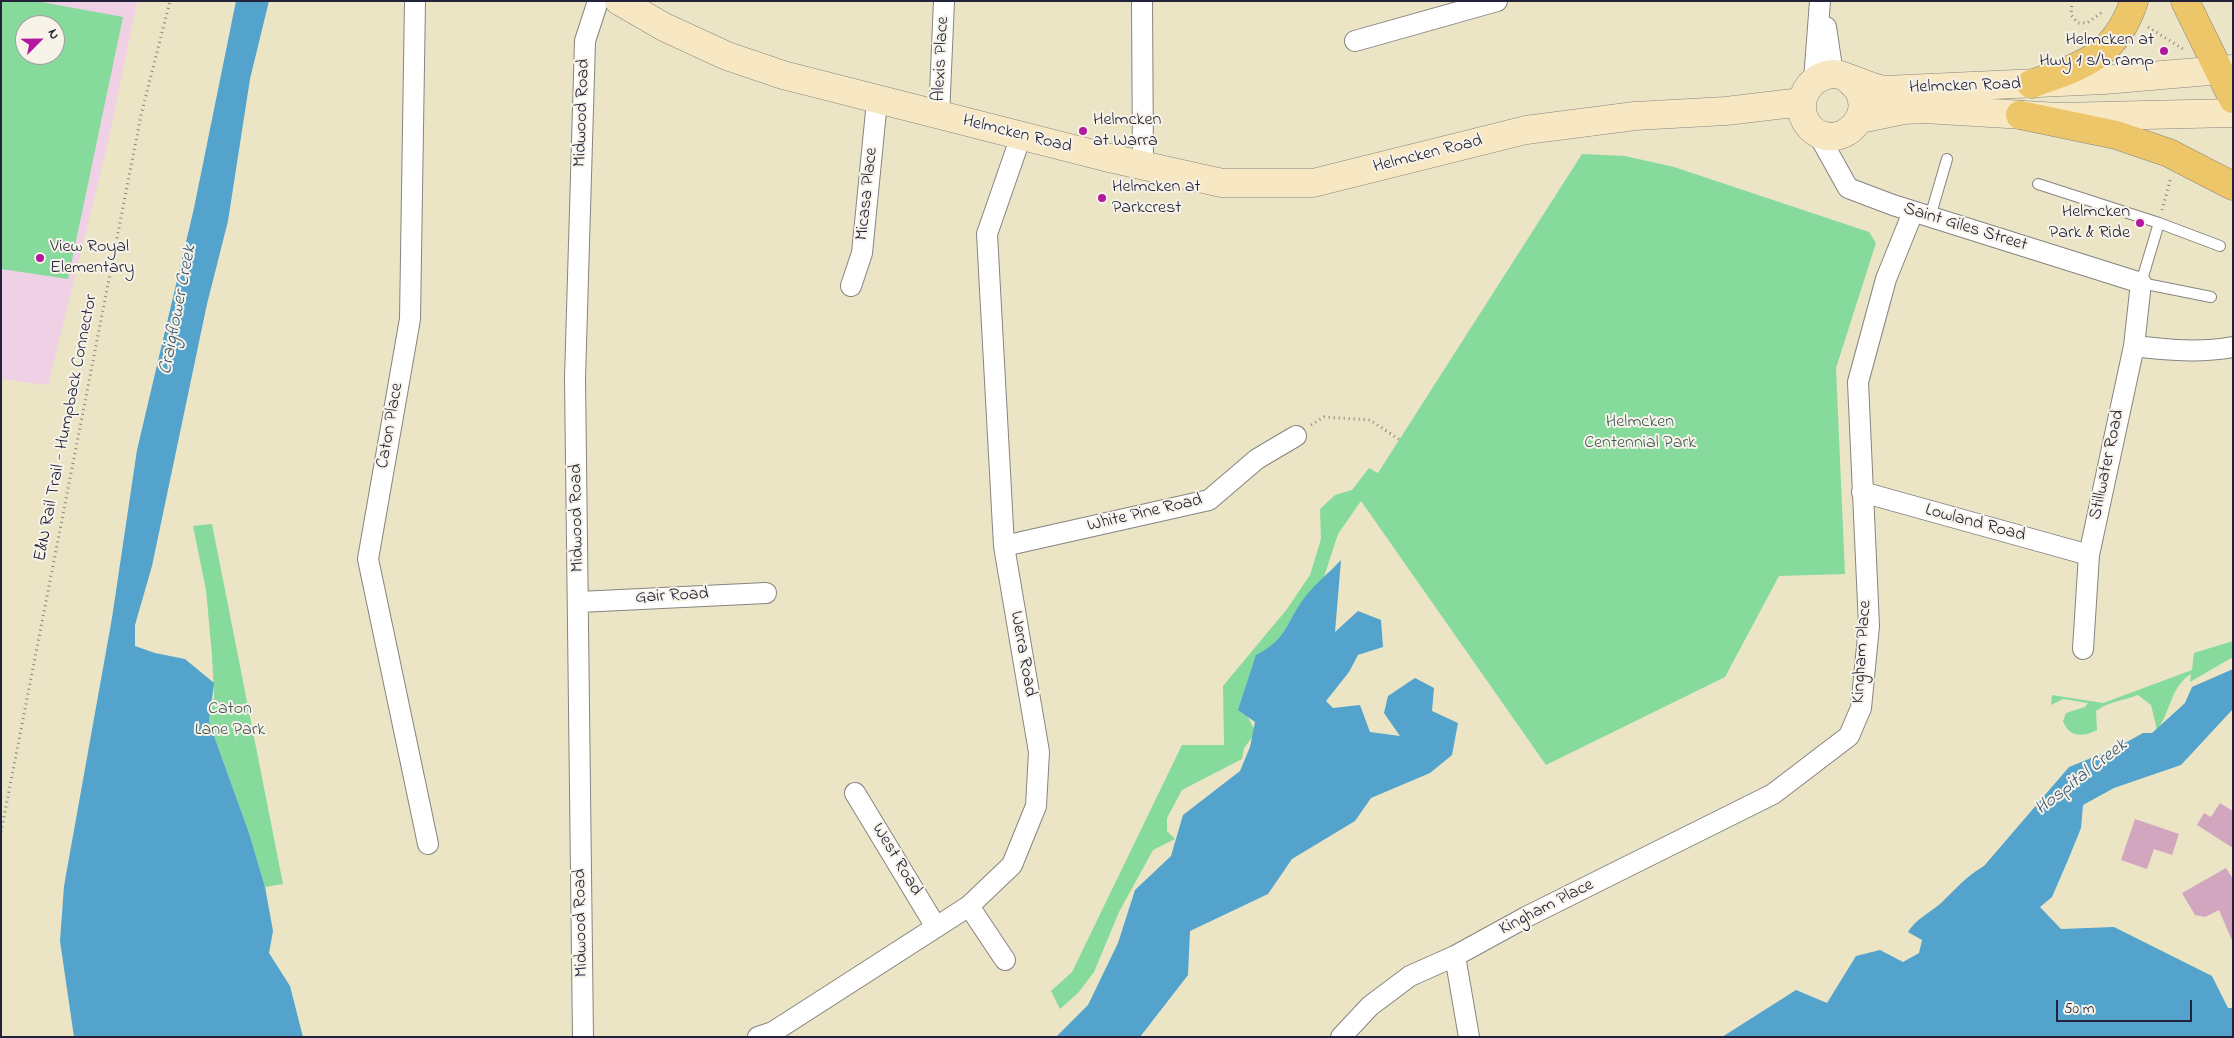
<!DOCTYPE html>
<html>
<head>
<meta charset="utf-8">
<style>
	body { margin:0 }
	#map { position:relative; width:2234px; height:1038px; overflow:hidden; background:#ebe5c6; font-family:"Indie Flower",sans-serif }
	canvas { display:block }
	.frame { position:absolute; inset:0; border:2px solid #22223b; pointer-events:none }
	.north { position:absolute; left:15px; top:15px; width:50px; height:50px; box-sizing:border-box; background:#f7f3e8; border:1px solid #a29fa3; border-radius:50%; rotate:67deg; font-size:14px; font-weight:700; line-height:20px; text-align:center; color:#22223b }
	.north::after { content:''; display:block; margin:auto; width:18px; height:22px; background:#b5179e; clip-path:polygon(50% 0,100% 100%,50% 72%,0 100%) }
	.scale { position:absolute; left:2056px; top:1000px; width:136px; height:22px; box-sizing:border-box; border:2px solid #22223b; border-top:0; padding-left:6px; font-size:15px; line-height:18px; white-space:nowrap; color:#22223b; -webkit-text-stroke:4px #f7f3e8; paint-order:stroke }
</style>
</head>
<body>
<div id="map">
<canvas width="2234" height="1038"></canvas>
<div class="frame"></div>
<div class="north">N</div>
<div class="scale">50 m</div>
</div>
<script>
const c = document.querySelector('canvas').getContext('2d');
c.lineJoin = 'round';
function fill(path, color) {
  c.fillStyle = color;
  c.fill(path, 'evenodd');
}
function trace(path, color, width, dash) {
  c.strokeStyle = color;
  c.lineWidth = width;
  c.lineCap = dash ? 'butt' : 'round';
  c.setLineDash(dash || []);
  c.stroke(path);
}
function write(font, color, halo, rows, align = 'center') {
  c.font = font + ' "Indie Flower",sans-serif';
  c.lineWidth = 4;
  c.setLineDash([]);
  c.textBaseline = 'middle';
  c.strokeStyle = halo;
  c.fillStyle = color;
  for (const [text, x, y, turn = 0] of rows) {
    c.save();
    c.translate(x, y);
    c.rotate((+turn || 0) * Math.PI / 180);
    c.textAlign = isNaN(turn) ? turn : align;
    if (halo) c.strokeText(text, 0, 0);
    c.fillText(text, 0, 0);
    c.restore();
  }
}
const built = new Path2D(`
	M1,1H137L109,138L48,385L1,379ZM25,25H55V55H25Z`);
const green = new Path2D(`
	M1,1H36L123,17L68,279L1,269ZM25,25H55V55H25Z
	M1582,154L1625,156L1674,167L1869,232L1876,243L1836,368L1845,574L1779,576L1725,677L1546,765L1361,501L1338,534L1323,580L1247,715L1254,729L1253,736L1244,748L1242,759L1182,790L1167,818V831L1175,839L1153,850L1119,912L1094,972L1078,993L1060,1009L1051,991L1072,972L1182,745H1224L1223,686L1287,609L1310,575L1321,539L1320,509L1335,495L1352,490L1369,468L1378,473Z
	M212,524L283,884L265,887L249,833L209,722L214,697L212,655L206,590L193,526Z
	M2233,641V657L2190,682L2191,674C2170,687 2171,712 2157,730L2151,705L2138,695C2123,701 2109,701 2096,711L2097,730C2083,737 2069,738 2063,721L2066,713L2085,707L2088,703L2063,699L2051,705L2052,695L2103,703L2192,670L2194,653Z`);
const water = new Path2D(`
	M236,1H269L250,79L228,221L207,304L152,566L135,625V646L155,653L185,659L214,683L209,722L249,833L265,887L273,931L269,953L290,986L303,1037H74L60,941L64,886L112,618L137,450L194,208Z
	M1341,560L1335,632L1358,611L1381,620L1383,647L1358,655L1349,672L1326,701L1333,708L1360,705L1370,732L1400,736L1384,713L1388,696L1415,678L1434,688L1432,711L1458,723L1452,755L1430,773L1371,798L1355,821L1292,859L1268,894L1190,931L1188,975L1140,1037H1056L1088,1005L1118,943L1135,890L1171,856L1183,815L1240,771L1250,747L1255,722L1238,710L1256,655C1288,639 1286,622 1305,597C1316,583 1330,572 1341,560Z
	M2233,669V709L2181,765L2114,788L2083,805L2081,828L2068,860L2052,897L2040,907L2061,929L2114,927L2212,976L2228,1008H2233V1037H1722L1796,990L1827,1003L1856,956L1880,950L1903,962L1919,953L1922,940L1908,932C1916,919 1928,914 1940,904C1955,890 1966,876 1984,866L2069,767L2116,748L2143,733H2152L2185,703L2192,687Z`);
const building = new Path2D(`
	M2220,803L2233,811V848L2197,825L2204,813L2211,817Z
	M2135,819L2179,834L2172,855L2154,849L2147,869L2121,860Z
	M2226,868L2233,879V943L2219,910L2205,917L2195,915L2182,893Z`);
const path = new Path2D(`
	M2072,1L2071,15L2078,23H2087L2104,11
	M2148,27L2183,49
	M2162,210L2171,177
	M1311,425L1324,417L1370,420L1400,440
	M1,832L141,115L170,1`);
const service = new Path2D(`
	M2038,184L2159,223L2220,246
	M1930,217L1947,159
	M2159,223L2141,283L2211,297`);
const minor = new Path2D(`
	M415,1L410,319L368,559L428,844
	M1142,1L1143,166
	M1826,27L1833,74
	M1355,41L1497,1
	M1814,80L1820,1
	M939,116L944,1
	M1818,134L1848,188L1893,205L2141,283L2134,346L2089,555L2083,649
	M851,286L862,253L877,101
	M2134,346C2167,350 2199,353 2233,347
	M1862,492L2089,555
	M1004,546L1209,500L1257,459L1296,436
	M579,602L766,593
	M855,793L936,927
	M969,906L1005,960
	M1455,956L1469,1037
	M583,1037L575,378L585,41L598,1
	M758,1037L773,1032L969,906L1012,865L1036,806L1039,752L1004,546L987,234L1021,136
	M1341,1037L1370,1006L1410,976L1455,956L1528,916L1773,794L1849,736L1861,708L1869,626L1858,382L1886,279L1913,212`);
const secondary = new Path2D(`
	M619,1L664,27L727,56L783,75L1105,157L1222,183H1313L1526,130L1635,116L1726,111L1802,102
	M1849,80C1852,83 1857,87 1859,91C1872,117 1845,145 1819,134C1810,130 1803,120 1802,110C1801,91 1813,76 1833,74C1842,73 1869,88 1884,90L2104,80L2233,69
	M1860,119L1904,110L1924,109L2058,117L2233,113`);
const motorway = new Path2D(`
	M2185,1L2233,99
	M2031,84C2081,66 2116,57 2134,1
	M2020,115L2116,135L2169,153L2233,186`);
const markers = [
	[2164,51,5,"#b5179e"],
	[1083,131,5,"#b5179e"],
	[1102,198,5,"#b5179e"],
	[2140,223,5,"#b5179e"],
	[40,258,5,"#b5179e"]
];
const poiNames = [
	["Helmcken at",2154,41,"right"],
	["Hwy 1 s/b ramp",2154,62,"right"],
	["Helmcken",1093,121],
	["at Warra",1093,142],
	["Helmcken at",1112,188],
	["Parkcrest",1112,209],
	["Helmcken",2130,213,"right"],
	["Park & Ride",2130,234,"right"],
	["View Royal",50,248],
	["Elementary",50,269]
];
const streetNames = [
	["Alexis Place",942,59,-87],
	["Helmcken Road",1965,87,-2],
	["Midwood Road",583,113,-88],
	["Helmcken Road",1017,135,14],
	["Helmcken Road",1428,155,-14],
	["Micasa Place",868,194,-84],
	["Saint Giles Street",1965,228,17],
	["Caton Place",391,426,-80],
	["E&N Rail Trail - Humpback Connector",67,428,-79],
	["Stillwater Road",2108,465,-78],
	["White Pine Road",1145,514,-13],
	["Midwood Road",578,518,-91],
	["Lowland Road",1975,524,15],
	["Gair Road",672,597,-3],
	["Kingham Place",1863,652,-86],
	["Werra Road",1022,654,80],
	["West Road",896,860,59],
	["Kingham Place",1547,908,-27],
	["Midwood Road",582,923,-91]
];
const parkNames = [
	["Helmcken",1640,423],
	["Centennial Park",1640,444],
	["Caton",230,710],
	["Lane Park",230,731]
];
const waterNames = [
	["Craigflower Creek",179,310,-79],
	["Hospital Creek",2082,778,-38]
];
fill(built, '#f0d0e5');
fill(green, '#86da9c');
fill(water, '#53a3cd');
fill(building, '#d2a6be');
trace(service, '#868480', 12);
trace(minor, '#868480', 22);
trace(secondary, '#868480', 29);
trace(motorway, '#868480', 29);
trace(path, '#868480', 3, [1, 4]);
trace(service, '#fff', 10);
trace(minor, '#fff', 20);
trace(secondary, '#f7e8c3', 28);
trace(motorway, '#ecc669', 28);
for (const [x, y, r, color] of markers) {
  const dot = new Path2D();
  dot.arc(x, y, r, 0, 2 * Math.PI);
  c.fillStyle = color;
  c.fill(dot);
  trace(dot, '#f7f3e8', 2);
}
write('18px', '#22223b', '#f7f3e8', poiNames, 'left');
write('18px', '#22223b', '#f7f3e8', streetNames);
write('18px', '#405958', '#f7f3e8', parkNames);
write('italic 19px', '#365675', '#f7f3e8', waterNames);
</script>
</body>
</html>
